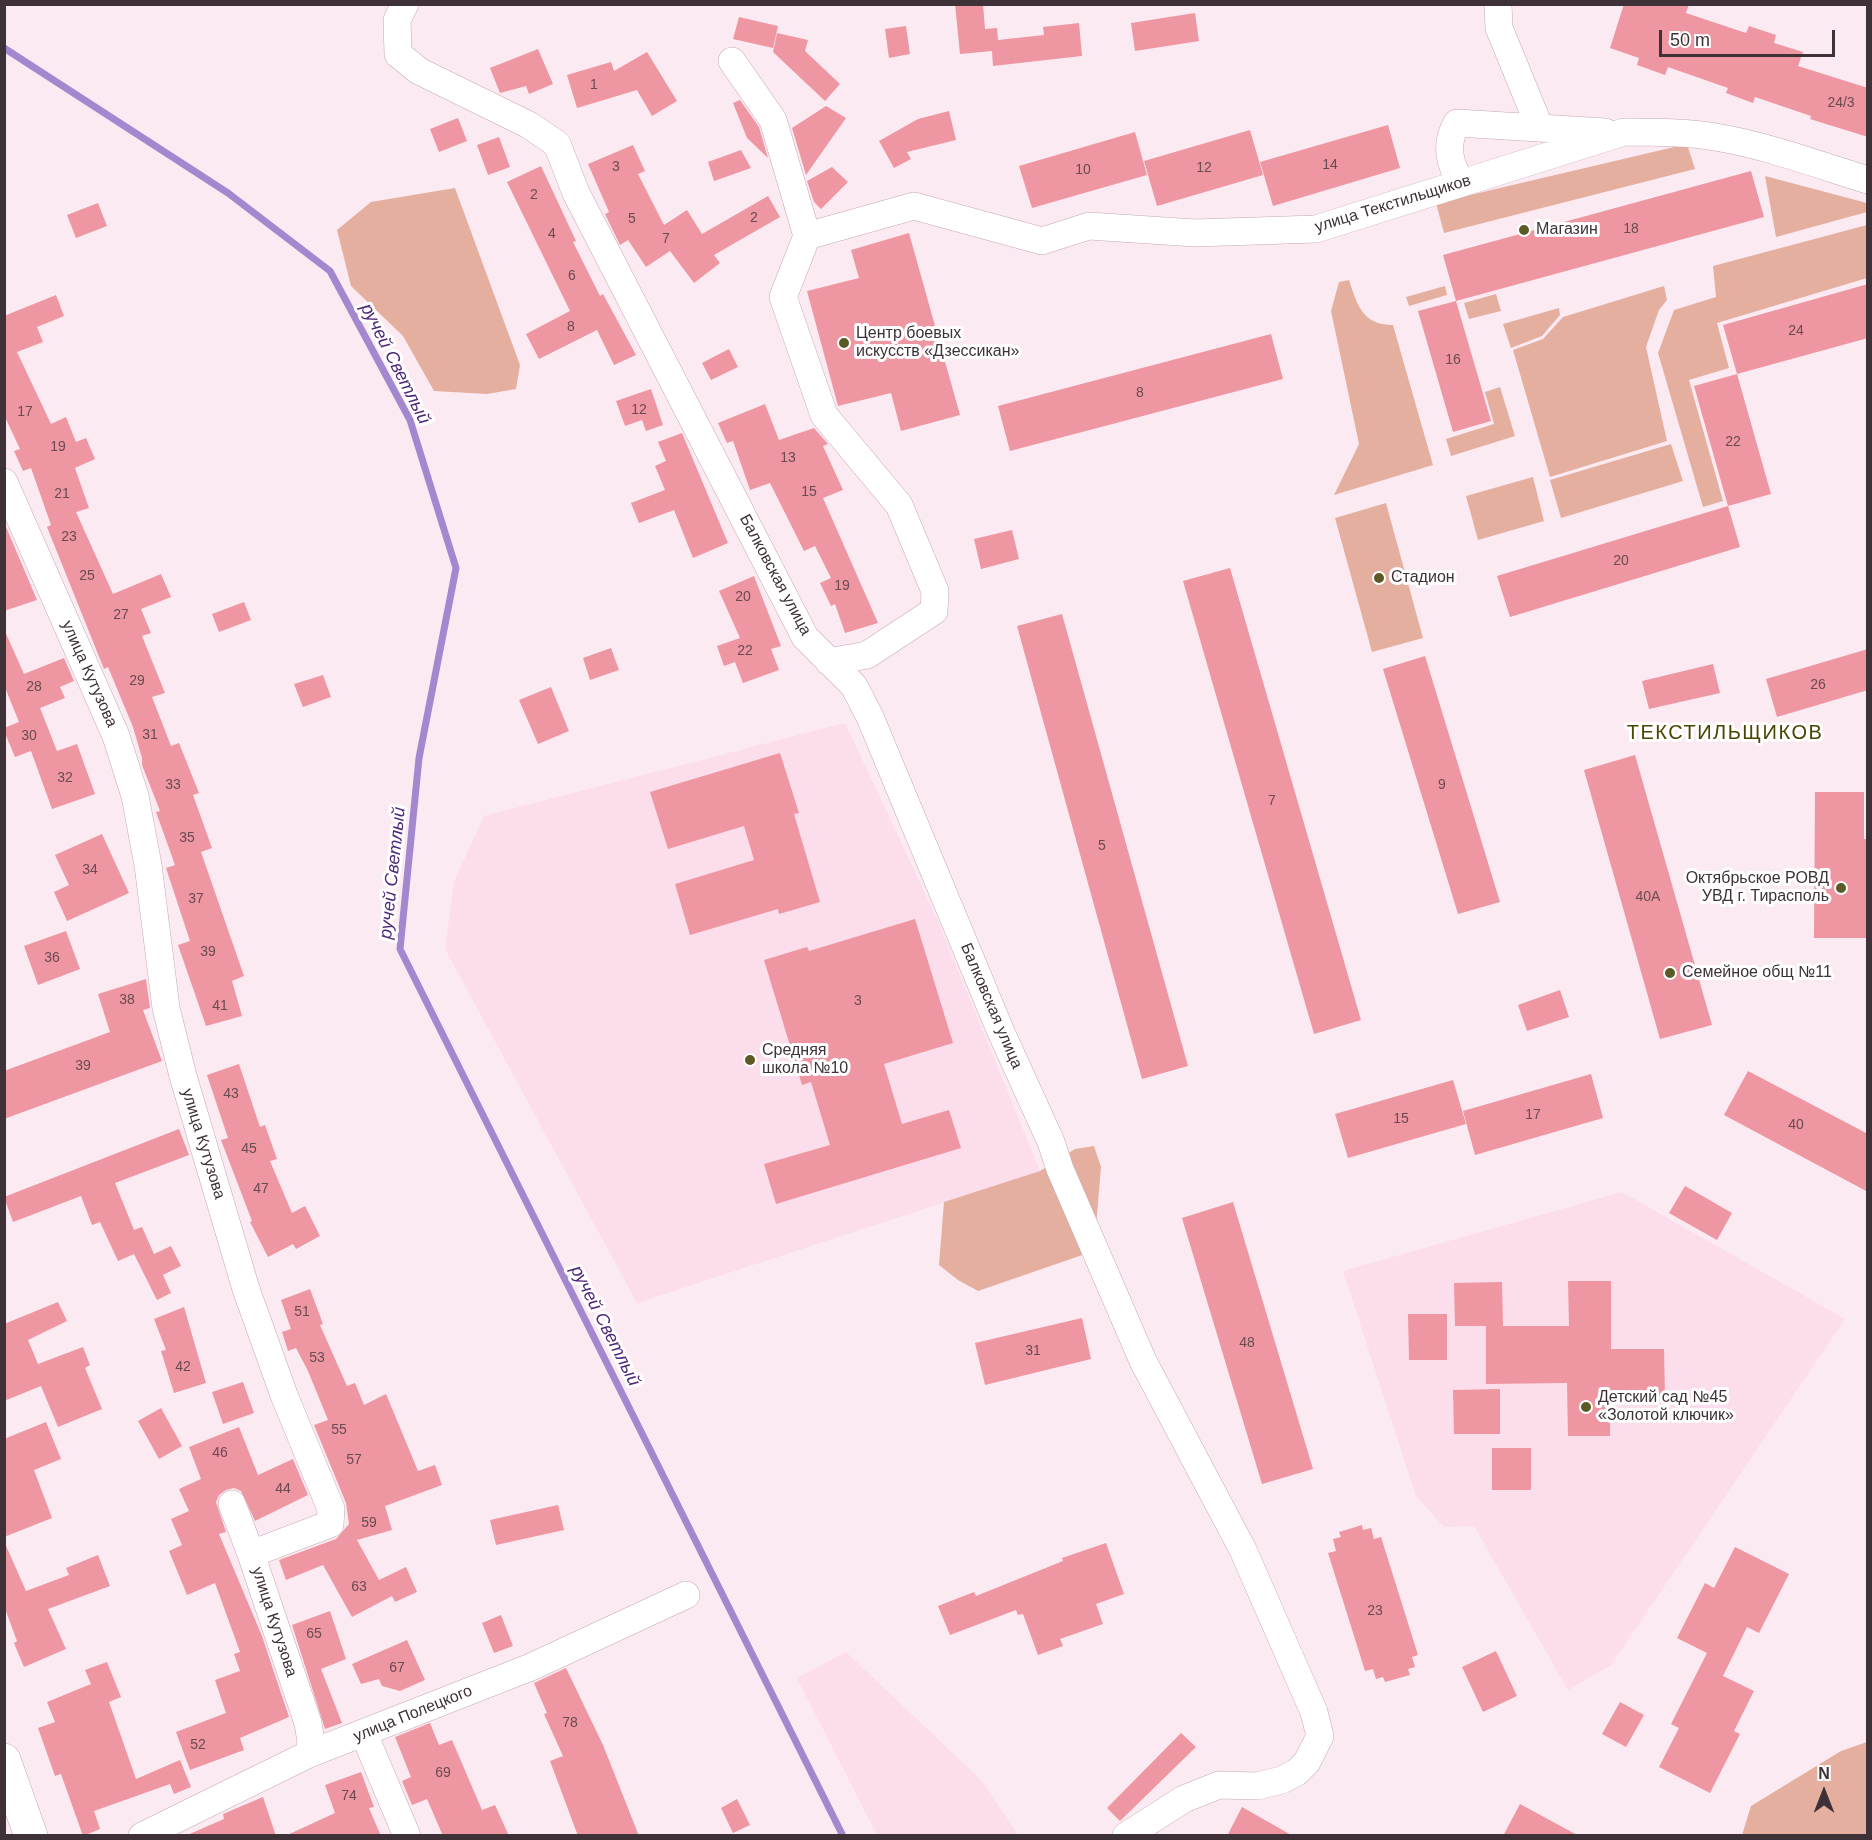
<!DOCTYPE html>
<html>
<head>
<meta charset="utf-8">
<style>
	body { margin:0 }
	#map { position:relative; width:1872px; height:1840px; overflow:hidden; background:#fceaf2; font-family:Arial,sans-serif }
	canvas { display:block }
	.frame { position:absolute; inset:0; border:6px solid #3e3238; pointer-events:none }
	.north { position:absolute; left:1794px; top:1762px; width:60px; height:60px; -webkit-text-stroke:4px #fff; paint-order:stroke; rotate:0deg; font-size:16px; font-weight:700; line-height:24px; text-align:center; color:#3e3238 }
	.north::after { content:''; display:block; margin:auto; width:21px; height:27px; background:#3e3238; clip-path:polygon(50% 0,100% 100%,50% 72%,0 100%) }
	.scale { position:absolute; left:1659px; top:30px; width:176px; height:27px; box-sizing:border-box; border:3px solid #3e3238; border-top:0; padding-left:8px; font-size:18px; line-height:21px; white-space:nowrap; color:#3e3238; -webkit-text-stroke:4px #fff; paint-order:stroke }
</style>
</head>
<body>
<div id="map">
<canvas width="1872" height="1840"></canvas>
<div class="frame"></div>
<div class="north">N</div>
<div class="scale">50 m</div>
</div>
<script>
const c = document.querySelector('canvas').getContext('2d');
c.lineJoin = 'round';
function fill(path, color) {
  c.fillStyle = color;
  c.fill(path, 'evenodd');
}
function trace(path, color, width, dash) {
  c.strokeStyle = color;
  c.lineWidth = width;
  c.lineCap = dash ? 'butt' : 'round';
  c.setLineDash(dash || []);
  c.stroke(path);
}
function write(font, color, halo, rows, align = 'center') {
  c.font = font + ' Arial,sans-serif';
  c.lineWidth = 6;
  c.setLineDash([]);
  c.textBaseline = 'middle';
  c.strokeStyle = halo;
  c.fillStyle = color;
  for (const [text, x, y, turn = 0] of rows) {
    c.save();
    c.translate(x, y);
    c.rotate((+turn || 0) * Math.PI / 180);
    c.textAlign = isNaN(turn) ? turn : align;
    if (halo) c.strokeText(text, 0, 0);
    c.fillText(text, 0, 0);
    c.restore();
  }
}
const built = new Path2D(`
	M845,723L937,919L1040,1171L637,1303L445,949L454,882L484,816Z
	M1622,1192L1845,1319L1611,1665L1568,1690L1474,1526L1444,1527L1416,1496L1343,1271Z
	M846,1652L981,1780L1018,1835H877L797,1678Z`);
const green = new Path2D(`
	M1687,144L1695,169L1444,233L1436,203Z
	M1765,176L1867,203V212L1776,237Z
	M455,188L520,365L516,389L487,394L434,391L403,336L351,286L337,230L371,202Z
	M1867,225V278L1717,323L1729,368L1689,380L1723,501L1703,507L1658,353L1674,310L1716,297L1713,266Z
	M1349,280C1357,304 1362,325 1393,325L1433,465L1334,495L1359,444L1331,311L1339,282Z
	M1445,286L1447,295L1409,306L1406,297Z
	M1664,286L1667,300L1659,310L1646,347L1667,441L1550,477L1513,350L1543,339L1563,317Z
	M1496,294L1501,311L1469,319L1464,303Z
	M1559,308L1560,315L1542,336L1511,348L1503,324Z
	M1500,387L1515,436L1451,456L1446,439L1494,424L1485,392Z
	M1671,444L1683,481L1561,518L1550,480Z
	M1533,477L1544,521L1478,540L1466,496Z
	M1386,503L1423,638L1372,652L1335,518Z
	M1094,1146L1101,1167L1094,1251L978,1291L958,1280L939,1265L944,1202L1040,1171L1075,1149Z
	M1867,1742V1835H1742L1751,1806L1841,1751Z`);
const stream = new Path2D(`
	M4,48L228,193L330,271L410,420L456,568L419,758L400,949L843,1836`);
const building = new Path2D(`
	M955,4H983L985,29L997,28L998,40L1044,35L1043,27L1079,23L1082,56L993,66L992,51L960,54Z
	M1624,4H1689L1686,13L1746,33L1749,26L1776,35L1774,43L1803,52L1798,66L1868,88V137L1810,119L1811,116L1755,97L1753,103L1726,93L1728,88L1668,67L1665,75L1637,65L1639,58L1610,48Z
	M1195,13L1199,41L1135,51L1131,23Z
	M739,17L778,26L773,48L733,39Z
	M906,26L910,54L889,58L885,29Z
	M777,33L808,40L805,51L840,84L825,101L773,52Z
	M538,49L553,84L529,94L526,86L500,93L490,68Z
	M647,52L677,101L652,116L637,90L577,108L567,75L611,62L614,71Z
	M740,100L759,127L768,158L747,138L733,103Z
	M826,106L846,118L806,175L792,128Z
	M949,111L956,140L907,152L911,159L894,168L879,141L918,119Z
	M458,118L467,141L439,152L430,129Z
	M1388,125L1400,168L1273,206L1260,162Z
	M1250,130L1263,175L1157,206L1144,161Z
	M1135,132L1147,175L1032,208L1019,166Z
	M499,137L510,167L488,175L477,145Z
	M633,145L645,171L638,174L664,225L687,210L702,234L768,196L780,217L714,255L720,263L694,283L670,251L646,267L628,240L620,245L605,214L609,212L588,164Z
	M741,150L751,168L714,181L708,162Z
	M541,166L576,241L573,242L600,296L603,294L636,355L614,365L597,330L539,359L526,334L570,311L507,182Z
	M832,167L848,182L821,209L814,202L807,181Z
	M1751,171L1764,217L1456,301L1443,255Z
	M98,203L107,226L76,238L67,215Z
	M909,233L960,415L901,431L891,393L838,406L807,291L859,278L851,250Z
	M1868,284V338L1737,374L1723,325Z
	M56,295L64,316L37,327L43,342L17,352L51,424L66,417L76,442L86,438L95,459L75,468L89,508L76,512L113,594L161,574L171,597L141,609L151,633L142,636L165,693L152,697L171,746L179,743L199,793L193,795L212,848L201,852L244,976L232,981L242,1016L206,1026L178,945L190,941L166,868L175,865L156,812L160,811L142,765V758L133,727L108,667L104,669L47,527L51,525L31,468L23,471L14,451L20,449L4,415V316Z
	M1456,301L1491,421L1453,432L1418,311Z
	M1271,334L1283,379L1010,451L998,406Z
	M729,349L738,367L711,380L702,363Z
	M1737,374L1771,494L1728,506L1694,386Z
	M651,389L663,425L646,431L642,420L625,426L616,401Z
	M765,404L779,440L814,428L828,444L823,446L843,490L823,498L878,623L845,633L835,604L831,606L820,583L831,578L815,546L804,551L770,483L750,490L733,441L727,443L718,423Z
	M682,433L728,543L693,558L674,510L639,523L631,503L665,490L655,466L666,461L658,442Z
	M1728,506L1740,547L1510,617L1497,576Z
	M4,522L37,600L4,611Z
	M1012,530L1019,559L981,569L974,539Z
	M1230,568L1361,1020L1314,1034L1183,581Z
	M754,576L781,646L771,649L779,670L743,683L735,662L724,666L717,646L740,638L719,591Z
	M244,602L251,620L219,632L212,614Z
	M1062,614L1188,1066L1142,1079L1017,626Z
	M4,629L24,674L64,658L74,681L60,687L65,698L40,708L57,751L77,744L95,794L52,809L31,751L15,757L4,731V728L19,722L4,685Z
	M611,648L619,670L590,680L583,658Z
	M1868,649V690L1777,717L1766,679Z
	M1425,656L1500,902L1458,914L1383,669Z
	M1713,664L1720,693L1649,709L1642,681Z
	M323,675L331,697L303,707L294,684Z
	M551,687L569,731L538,744L519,700Z
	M780,753L799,813L794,814L820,902L779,914L778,909L690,935L675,884L754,860L744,826L668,849L650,792Z
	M1635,755L1712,1025L1660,1039L1584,770Z
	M1815,792H1864V839H1868V938H1814Z
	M102,834L129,893L67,921L54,892L69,885L55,855Z
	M915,919L953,1043L884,1064L902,1124L949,1110L961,1148L776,1204L764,1164L830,1145L811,1082L802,1085L764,960L807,947L809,951Z
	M66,931L80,969L38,985L24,946Z
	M146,979L150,1008L143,1010L162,1061L4,1119V1071L110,1032L98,994Z
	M1560,990L1569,1017L1527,1031L1518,1005Z
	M239,1064L260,1127L265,1125L277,1159L270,1161L292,1213L305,1206L320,1236L296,1249L293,1244L268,1257L250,1222L252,1221L221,1140L228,1138L207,1075Z
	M1748,1071L1868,1134V1192L1724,1115Z
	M1591,1074L1603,1118L1475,1155L1463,1111Z
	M1453,1080L1466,1124L1348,1158L1335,1114Z
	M179,1129L189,1155L115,1183L134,1230L142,1227L154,1254L171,1246L181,1266L163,1275L171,1293L157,1300L134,1254L118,1261L100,1222L92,1225L81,1196L13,1222L4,1197Z
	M1685,1186L1732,1213L1717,1240L1669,1213Z
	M1233,1202L1313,1469L1262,1484L1182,1218Z
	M1568,1281H1611V1349H1664L1665,1397L1610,1398V1436H1568L1567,1383L1486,1384V1326H1569Z
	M1502,1282L1503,1326H1455L1454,1283Z
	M310,1289L323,1324L320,1325L347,1386L355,1383L364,1405L386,1394L418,1471L435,1465L442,1485L385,1506L392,1530L357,1540L379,1580L406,1567L417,1592L395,1602L392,1596L352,1617L323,1565L286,1580L279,1560L336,1539L349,1524L346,1503L314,1425L328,1420L308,1371L296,1348L288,1351L282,1332L291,1329L281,1300Z
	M58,1302L67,1321L28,1340L38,1364L83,1347L90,1365L85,1368L102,1409L58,1427L41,1386L4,1401V1324Z
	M184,1307L206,1383L174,1393L161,1351L166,1350L154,1319Z
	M1408,1314H1447V1360H1409Z
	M1082,1318L1091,1359L985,1385L975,1343Z
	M243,1382L254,1413L223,1424L212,1392Z
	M1500,1389V1434H1454L1453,1390Z
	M161,1408L182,1446L159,1459L138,1421Z
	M46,1422L61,1459L34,1470L52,1518L4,1537V1439Z
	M239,1427L258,1475L293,1459L308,1495L255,1521L241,1491L234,1488L226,1490L219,1495L216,1502L226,1532L219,1534L262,1636L289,1717L240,1738L244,1750L190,1770L176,1732L226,1713L215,1680L240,1671L234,1654L240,1652L215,1583L187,1595L169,1551L182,1545L171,1519L189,1511L179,1489L201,1479L189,1447Z
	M1492,1448H1531V1490H1492Z
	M558,1505L564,1530L496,1545L490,1520Z
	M1362,1525L1363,1530L1371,1528L1374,1539L1381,1537L1418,1655L1412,1657L1415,1667L1408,1669L1410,1675L1385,1682L1383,1677L1376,1679L1373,1669L1365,1671L1328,1553L1336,1551L1333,1539L1341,1537L1339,1532Z
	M4,1541L26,1591L69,1575L66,1568L98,1555L110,1586L48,1609L66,1649L24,1667L14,1643L17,1641L4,1606Z
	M1106,1543L1124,1594L1096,1604L1103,1624L1060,1639L1063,1646L1038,1655L1023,1614L1018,1615L1016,1610L950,1635L938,1606L974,1592L976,1596L1063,1561L1062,1558Z
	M1735,1547L1789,1574L1759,1633L1747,1627L1723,1676L1754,1691L1734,1731L1740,1734L1710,1793L1659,1767L1679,1728L1671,1724L1707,1653L1677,1638L1705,1583L1714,1588Z
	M330,1611L346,1659L321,1669L342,1723L325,1729L292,1625Z
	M501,1615L513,1646L494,1653L482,1623Z
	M407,1640L425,1680L400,1691L382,1686L379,1679L361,1684L352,1664Z
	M1496,1651L1517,1696L1483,1712L1462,1667Z
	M107,1662L121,1697L109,1702L136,1779L180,1760L191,1787L174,1794L170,1784L94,1811L100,1829L83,1836L61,1774L55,1776L38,1728L55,1722L47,1702L91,1684L85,1670Z
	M566,1668L603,1745L639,1836H578L550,1761L563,1756L544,1714L547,1713L534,1683Z
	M1620,1702L1644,1715L1626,1747L1602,1734Z
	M430,1723L439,1745L452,1740L482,1810L495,1805L509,1836H443L427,1799L412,1805L402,1781L411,1777L395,1737Z
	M1181,1733L1196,1747L1120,1821L1107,1808Z
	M361,1772L374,1807L369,1808L381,1836H285L335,1813L325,1785Z
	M263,1797L276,1836H185L224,1819L223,1814Z
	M737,1799L750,1825L733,1833L721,1808Z
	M1520,1804L1579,1836H1503Z
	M1242,1807L1293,1836H1227Z`);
const minor = new Path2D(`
	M405,4L397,20L398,54L419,71L529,125L557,144L576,193L805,637L854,686L870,717L1001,1032L1051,1142L1060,1169L1143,1361L1243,1550L1314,1712L1320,1736L1307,1762L1297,1772L1282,1780L1257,1786L1219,1785L1184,1799L1126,1836
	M1498,4L1499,28L1540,128
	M732,61L773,120L807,236
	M1463,183C1448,165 1445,143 1457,123L1605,132
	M4,482L116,736L135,796L148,865L166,1008L183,1076L246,1289L284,1395L331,1509L330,1524L251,1554L308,1723L311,1742L309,1754
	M829,662L867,655L934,611L935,591L899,505L824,415L783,297L807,236L914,206L1042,241L1089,226L1195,233L1316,229L1624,132C1657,132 1689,132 1721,138C1771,147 1819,165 1868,180
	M232,1504L251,1554
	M364,1734L407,1836
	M142,1836L309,1754L531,1667L686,1595`);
const tertiary = new Path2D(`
	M4,1760L31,1836`);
const markers = [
	[1524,230,6,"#5c5925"],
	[844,343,6,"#5c5925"],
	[1379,578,6,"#5c5925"],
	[1841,888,6,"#5c5925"],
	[1670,973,6,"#5c5925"],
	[750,1060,6,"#5c5925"],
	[1586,1407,6,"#5c5925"]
];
const numberNames = [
	["1",594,85],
	["24/3",1841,103],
	["14",1330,165],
	["3",616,167],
	["12",1204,168],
	["10",1083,170],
	["2",534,195],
	["2",754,218],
	["5",632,219],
	["18",1631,229],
	["4",552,234],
	["7",666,239],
	["6",572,276],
	["8",571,327],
	["24",1796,331],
	["16",1453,360],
	["8",1140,393],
	["12",639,410],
	["17",25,412],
	["22",1733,442],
	["19",58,447],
	["13",788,458],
	["15",809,492],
	["21",62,494],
	["23",69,537],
	["20",1621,561],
	["25",87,576],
	["19",842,586],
	["20",743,597],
	["27",121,615],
	["22",745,651],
	["29",137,681],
	["26",1818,685],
	["28",34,687],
	["31",150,735],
	["30",29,736],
	["32",65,778],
	["33",173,785],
	["9",1442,785],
	["7",1272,801],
	["35",187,838],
	["5",1102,846],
	["34",90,870],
	["40А",1648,897],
	["37",196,899],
	["39",208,952],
	["36",52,958],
	["38",127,1000],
	["3",858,1001],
	["41",220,1006],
	["39",83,1066],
	["43",231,1094],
	["17",1533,1115],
	["15",1401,1119],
	["40",1796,1125],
	["45",249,1149],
	["47",261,1189],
	["51",302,1312],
	["48",1247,1343],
	["31",1033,1351],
	["53",317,1358],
	["42",183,1367],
	["55",339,1430],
	["46",220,1453],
	["57",354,1460],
	["44",283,1489],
	["59",369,1523],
	["63",359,1587],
	["23",1375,1611],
	["65",314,1634],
	["67",397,1668],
	["78",570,1723],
	["52",198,1745],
	["69",443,1773],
	["74",349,1796]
];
const streetNames = [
	["улица Текстильщиков",1393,204,-17],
	["Балковская улица",775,575,62],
	["улица Кутузова",89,674,66],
	["Балковская улица",991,1006,67],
	["улица Кутузова",203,1144,73],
	["улица Кутузова",274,1622,72],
	["улица Полецкого",413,1714,-22]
];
const poiNames = [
	["Магазин",1536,230],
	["Центр боевых",856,334],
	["искусств «Дзессикан»",856,352],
	["Стадион",1391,578],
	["Октябрьское РОВД",1829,879,"right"],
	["УВД г. Тирасполь",1829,897,"right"],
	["Семейное общ №11",1682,973],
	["Средняя",762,1051],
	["школа №10",762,1069],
	["Детский сад №45",1598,1398],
	["«Золотой ключик»",1598,1416]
];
const waterNames = [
	["ручей Светлый",395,364,63],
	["ручей Светлый",393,873,-84],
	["ручей Светлый",605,1326,63]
];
const quarterNames = [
	["ТЕКСТИЛЬЩИКОВ",1725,733]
];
fill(built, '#fcddeb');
fill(green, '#e5afa0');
trace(stream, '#a488cf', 7);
fill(building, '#ee96a1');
trace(minor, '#c5a8b5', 28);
trace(tertiary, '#c5a8b5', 34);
trace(minor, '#fff', 27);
trace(tertiary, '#fff', 33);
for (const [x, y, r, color] of markers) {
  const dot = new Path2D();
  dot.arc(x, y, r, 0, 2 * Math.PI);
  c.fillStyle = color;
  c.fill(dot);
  trace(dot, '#fff', 2);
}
write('14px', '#6a4b52', null, numberNames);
write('16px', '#3e3238', '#fff', streetNames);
write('16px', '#3e3238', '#fff', poiNames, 'left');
write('italic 18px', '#4f287b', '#fff', waterNames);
c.letterSpacing = '1.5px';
write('20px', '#494502', '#fff', quarterNames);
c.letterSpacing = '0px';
</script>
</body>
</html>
